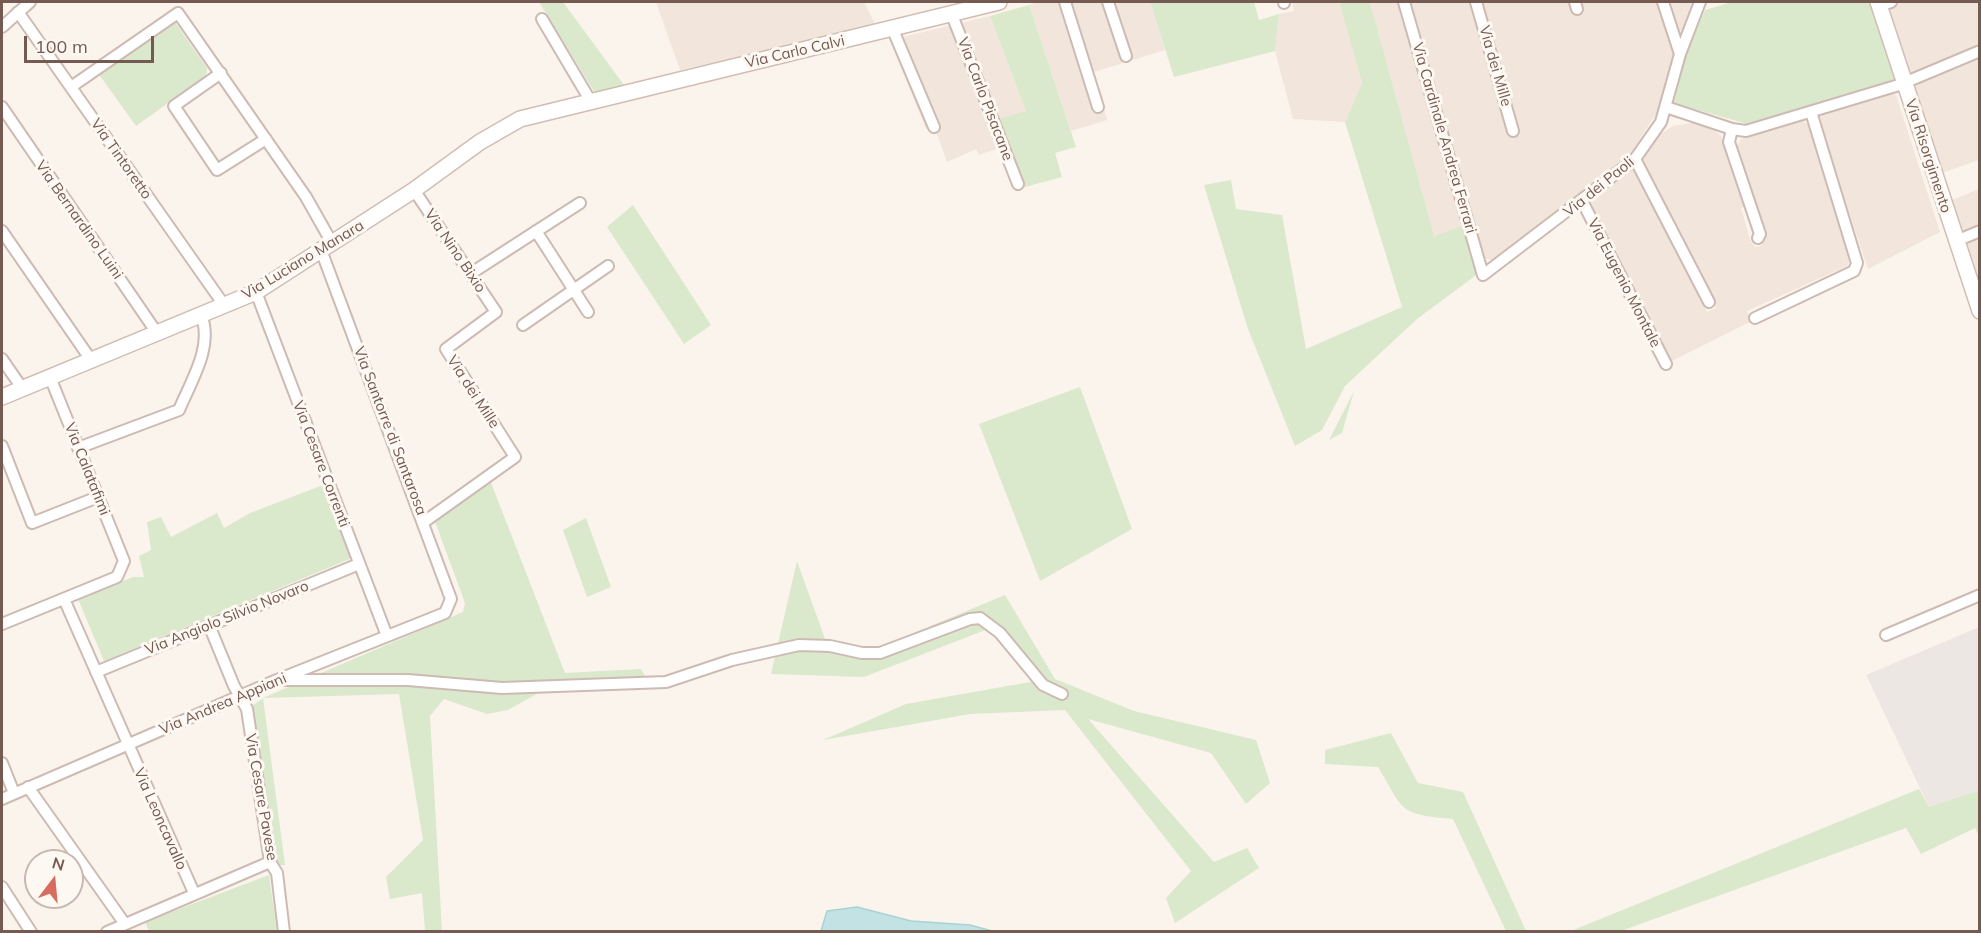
<!DOCTYPE html>
<html>
<head>
<meta charset="utf-8">
<style>
	body { margin:0 }
	#map { position:relative; width:1981px; height:933px; overflow:hidden; background:#fbf4ec; font-family:Mulish,sans-serif }
	canvas { display:block }
	.frame { position:absolute; inset:0; border:3px solid #745a51; pointer-events:none }
	.north { position:absolute; left:24px; top:849px; width:60px; height:60px; box-sizing:border-box; background:#fef8f3; border:2px solid #c7b9b2; border-radius:50%; rotate:16deg; font-size:16px; font-weight:700; line-height:24px; text-align:center; color:#745a51 }
	.north::after { content:''; display:block; margin:auto; width:21px; height:27px; background:#d76d5f; clip-path:polygon(50% 0,100% 100%,50% 72%,0 100%) }
	.scale { position:absolute; left:24px; top:36px; width:130px; height:27px; box-sizing:border-box; border:3px solid #745a51; border-top:0; padding-left:8px; font-size:18px; line-height:21px; white-space:nowrap; color:#745a51; -webkit-text-stroke:4px #fef8f3; paint-order:stroke }
</style>
</head>
<body>
<div id="map">
<canvas width="1981" height="933"></canvas>
<div class="frame"></div>
<div class="north">N</div>
<div class="scale">100 m</div>
</div>
<script>
const c = document.querySelector('canvas').getContext('2d');
c.lineJoin = 'round';
function fill(path, color) {
  c.fillStyle = color;
  c.fill(path, 'evenodd');
}
function trace(path, color, width, dash) {
  c.strokeStyle = color;
  c.lineWidth = width;
  c.lineCap = dash ? 'butt' : 'round';
  c.setLineDash(dash || []);
  c.stroke(path);
}
function write(font, color, halo, rows, align = 'center') {
  c.font = font + ' Mulish,sans-serif';
  c.lineWidth = 6;
  c.setLineDash([]);
  c.textBaseline = 'middle';
  c.strokeStyle = halo;
  c.fillStyle = color;
  for (const [text, x, y, turn = 0] of rows) {
    c.save();
    c.translate(x, y);
    c.rotate((+turn || 0) * Math.PI / 180);
    c.textAlign = isNaN(turn) ? turn : align;
    if (halo) c.strokeText(text, 0, 0);
    c.fillText(text, 0, 0);
    c.restore();
  }
}
const residential = new Path2D(`
	M656,2H864L876,26L680,70Z
	M1039,2H1150L1165,50L1094,72L1107,120L1071,131L1029,5Z
	M1292,2H1339L1362,83L1345,122L1293,119L1275,51L1279,14L1294,11Z
	M1370,2H1400L1464,225L1434,236Z
	M1411,2H1659L1674,51L1660,108L1628,157L1494,261L1484,258Z
	M1668,2H1693L1682,31L1677,30Z
	M1883,2H1979V160L1942,173Z
	M990,16L1026,111L1005,146L979,155L976,149L947,162L934,126L926,129L890,40Z
	M1889,92L1896,95L1940,232L1868,269L1818,121L1821,114Z
	M1803,120L1808,125L1852,255L1847,266L1747,311L1752,321L1664,365L1579,210L1631,168L1635,169L1707,312L1716,308L1642,165V158L1661,134L1673,126L1698,122L1713,129L1721,136L1747,205L1741,208L1751,242L1755,247L1761,246L1766,236L1737,146L1741,139Z
	M1979,189V291L1950,201Z`);
const industrial = new Path2D(`
	M1979,627V790L1929,807L1866,675Z`);
const green = new Path2D(`
	M539,2H563L624,85L595,93Z
	M1150,2H1254L1259,20L1279,14L1275,51L1174,77Z
	M1339,2H1370L1434,236L1464,225L1479,273L1417,319L1345,386L1322,430L1295,446L1248,329L1204,185L1231,180L1236,209L1282,215L1306,349L1402,307L1345,122L1362,83Z
	M1732,2H1870L1895,79L1747,124L1674,103L1685,57L1705,10Z
	M1029,5L1076,147L1055,153L1062,177L1021,188L996,120L1026,111L990,16Z
	M174,21L207,68L206,76L136,126L98,73Z
	M633,205L711,325L684,344L607,227Z
	M1080,387L1132,529L1040,581L979,424Z
	M1354,391L1342,433L1329,440Z
	M490,480L565,673L641,669L649,683L542,691L508,710L487,714L444,699L430,716L442,931H425L422,893L390,899L386,877L423,840L399,694L263,698L285,865H277L275,861L252,706L263,698L463,612L465,603L434,519Z
	M323,485L352,558L104,661L78,599L133,577H144L139,556L151,550L147,522L161,517L171,537L217,513L224,528L250,513Z
	M586,518L611,587L587,597L563,530Z
	M797,561L825,639L858,647H880L1005,595L1055,679L1134,711L1256,740L1270,783L1246,804L1211,753L1088,719L1214,862L1247,848L1259,868L1175,923L1166,898L1191,871L1065,710L970,714L823,740L906,704L1036,681L988,629L864,677L771,674Z
	M1391,733L1418,783L1463,792L1526,931H1506L1453,819C1398,814 1405,812 1378,767L1325,764V750Z
	M1919,789L1929,807L1979,790V836L1975,828L1921,854L1906,828L1621,931H1571Z
	M269,875L277,931H149L145,922Z`);
const water = new Path2D(`
	M857,907L911,921L970,925L992,931H821L827,911Z`);
const street = new Path2D(`
	M1065,2L1098,107
	M1108,2L1126,56
	M1284,2V3
	M1404,2L1483,275L1635,159L1661,122L1680,54L1700,2
	M1476,2L1513,131
	M1575,2L1577,9
	M1663,2L1680,54
	M1879,6L1891,2
	M18,12L224,305
	M952,15L1018,184
	M542,19L590,100
	M2,27L30,2
	M893,30L934,127
	M221,73L174,106L217,170L266,139
	M71,87L178,13L306,197L332,243
	M2,107L157,333
	M1666,107L1732,129L1746,131L1899,85L1980,51
	M1732,129L1729,142L1760,234L1758,238
	M1635,159L1709,302
	M414,190L496,312L446,349L515,457L424,522
	M1582,201L1666,364
	M2,231L91,360
	M536,231L588,312
	M1956,241L1980,231
	M470,274L580,203
	M256,292L387,636
	M1755,318L1854,271L1857,263L1811,112
	M523,325L608,266
	M2,359L22,388
	M2,446L32,523L98,497
	M78,448L179,410C191,381 214,346 201,315
	M64,599L194,893
	M2,624L117,577L124,561L50,377
	M209,625L234,686L247,709L270,862L277,873L284,932
	M1886,635L1980,595
	M96,672L359,564
	M283,680H408L502,688L666,682L732,660L799,645L830,646L862,653H880L970,619L980,618L1000,633L1043,685L1062,694
	M2,763L14,793
	M28,787L125,924
	M2,799L277,680L445,613L451,599L321,250
	M2,887L31,932
	M107,932L270,862`);
const secondary = new Path2D(`
	M1878,2L1980,311
	M2,397L256,292L414,190L480,142L520,119L999,2`);
const streetNames = [
	["Via Carlo Calvi",795,52,-13],
	["Via dei Mille",1495,66,74],
	["Via Carlo Pisacane",985,99,69],
	["Via Cardinale Andrea Ferrari",1444,138,74],
	["Via Risorgimento",1928,156,72],
	["Via Tintoretto",121,159,55],
	["Via dei Paoli",1599,187,-39],
	["Via Bernardino Luini",79,220,55],
	["Via Nino Bixio",455,251,56],
	["Via Luciano Manara",303,260,-31],
	["Via Eugenio Montale",1624,283,63],
	["Via dei Mille",473,392,57],
	["Via Santorre di Santarosa",390,431,69],
	["Via Cesare Correnti",321,464,69],
	["Via Calatafimi",87,469,68],
	["Via Angiolo Silvio Novaro",227,618,-22],
	["Via Andrea Appiani",223,704,-23],
	["Via Cesare Pavese",261,797,80],
	["Via Leoncavallo",160,819,66]
];
fill(residential, '#f2e5db');
fill(industrial, '#ede7e4');
fill(green, '#dae8cc');
fill(water, '#c2e2e3');
trace(water, '#a9d2d4', 1.5);
trace(street, '#cdbbb3', 14);
trace(secondary, '#d1bdb3', 18);
trace(street, '#fff', 10);
trace(secondary, '#fff', 15);
write('15px', '#745a51', '#fef8f3', streetNames);
</script>
</body>
</html>
